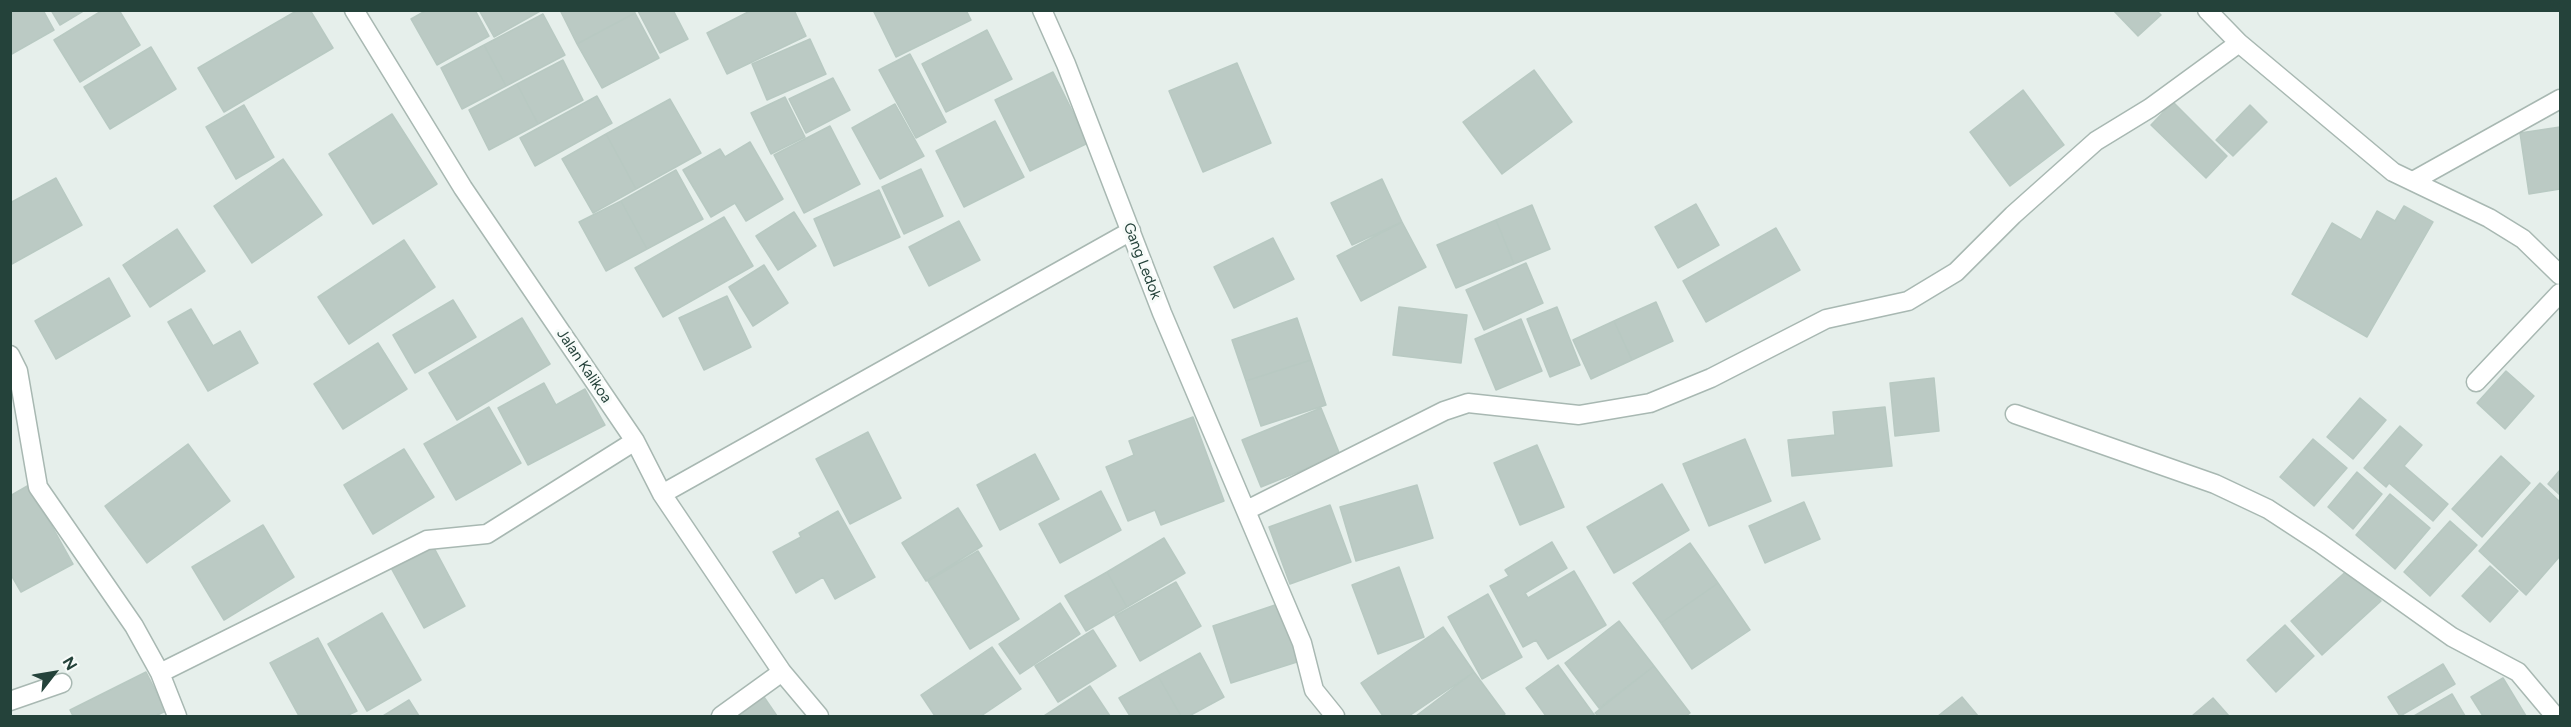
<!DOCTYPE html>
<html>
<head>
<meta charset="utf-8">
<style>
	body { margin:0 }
	#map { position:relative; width:2571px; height:727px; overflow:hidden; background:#e6efeb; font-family:Figtree,sans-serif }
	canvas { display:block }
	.frame { position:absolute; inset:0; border:12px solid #24423a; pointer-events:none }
	.north { position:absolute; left:24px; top:643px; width:60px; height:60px; -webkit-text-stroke:4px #f7fbf9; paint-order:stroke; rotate:59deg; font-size:16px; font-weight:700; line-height:24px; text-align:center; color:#24423a }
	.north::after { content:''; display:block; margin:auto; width:21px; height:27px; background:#24423a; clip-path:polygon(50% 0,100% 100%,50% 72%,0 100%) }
</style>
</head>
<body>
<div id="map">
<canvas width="2571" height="727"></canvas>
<div class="frame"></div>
<div class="north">N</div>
</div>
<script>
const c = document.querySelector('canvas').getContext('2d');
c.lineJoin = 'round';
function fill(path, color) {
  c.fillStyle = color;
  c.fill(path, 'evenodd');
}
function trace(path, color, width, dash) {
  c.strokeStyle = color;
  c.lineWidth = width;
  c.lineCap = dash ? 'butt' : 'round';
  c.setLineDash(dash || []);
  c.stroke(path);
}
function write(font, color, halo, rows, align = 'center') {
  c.font = font + ' Figtree,sans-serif';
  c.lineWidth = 6;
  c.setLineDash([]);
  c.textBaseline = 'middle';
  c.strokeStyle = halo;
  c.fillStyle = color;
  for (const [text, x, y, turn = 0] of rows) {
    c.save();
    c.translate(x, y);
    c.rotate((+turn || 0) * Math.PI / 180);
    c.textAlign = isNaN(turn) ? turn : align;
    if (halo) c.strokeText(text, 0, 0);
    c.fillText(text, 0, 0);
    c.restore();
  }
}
const building = new Path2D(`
	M10,10H43L54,30L10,55Z
	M51,10H85L60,25Z
	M103,10H119L140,45L80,82L54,40Z
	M298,10H310L333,48L224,112L198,68Z
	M427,10H475L489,36L437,65L411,19Z
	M479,10H542L494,37Z
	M560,10H634L635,13L577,44Z
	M673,10L688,39L660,53L638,11Z
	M752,10H794L806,36L727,74L707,33Z
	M873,10H966L971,20L896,57Z
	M2113,10H2156L2161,15L2138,36Z
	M635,13L659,58L602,88L577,44Z
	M543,14L565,55L506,86L484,45Z
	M987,30L1012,79L946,112L922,64Z
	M810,39L826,74L767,100L752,64Z
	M484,45L506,86L462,109L441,68Z
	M151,47L176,89L110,129L84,87Z
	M910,54L946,122L916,138L879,70Z
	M563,60L583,100L538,124L517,84Z
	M1237,63L1271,143L1203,172L1169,91Z
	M1534,70L1572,122L1502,174L1463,122Z
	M1053,72L1088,143L1030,171L995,100Z
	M833,78L850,110L806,133L789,99Z
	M517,84L538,124L489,150L469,110Z
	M2023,90L2064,145L2010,186L1970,132Z
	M597,96L612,123L535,166L520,138Z
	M785,97L805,137L771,154L751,113Z
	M670,99L701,153L636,189L606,134Z
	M2173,102L2227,156L2206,178L2151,125Z
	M895,104L924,156L880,179L852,128Z
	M244,105L274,157L236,179L206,127Z
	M2250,105L2267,122L2233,156L2216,140Z
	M392,114L437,184L373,224L329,154Z
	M995,121L1024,177L964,207L936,151Z
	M830,126L860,184L804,213L774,155Z
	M2560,127V189L2529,194L2520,133Z
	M606,134L636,189L593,213L562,159Z
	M750,142L783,199L746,221L735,203L711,217L683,170L720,149L725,157Z
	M283,159L322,215L252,263L214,206Z
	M921,169L943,216L904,234L882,187Z
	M676,170L703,219L647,249L621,201Z
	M56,178L82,225L10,265V203Z
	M1382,179L1402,222L1352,245L1331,203Z
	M879,190L900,237L834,266L814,219Z
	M621,201L647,249L606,271L579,222Z
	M1696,204L1719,245L1678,268L1655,227Z
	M1532,205L1550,249L1514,264L1496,220Z
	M2404,206L2433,222L2367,337L2292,294L2332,223L2361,240L2377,211L2395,221Z
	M794,212L816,246L778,270L756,236Z
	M724,217L753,266L663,317L635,268Z
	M1496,220L1514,264L1456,288L1437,245Z
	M959,221L980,260L929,286L909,247Z
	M1402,222L1426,267L1361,301L1337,256Z
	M1776,228L1800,270L1706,322L1683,281Z
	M177,229L205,271L150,307L123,265Z
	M1273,238L1294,279L1234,308L1214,267Z
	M404,240L435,287L349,344L318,297Z
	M1526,263L1543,303L1484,330L1466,290Z
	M764,265L788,303L753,326L729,287Z
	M109,278L130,316L56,359L35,321Z
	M727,296L751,347L704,370L679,318Z
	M453,300L476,337L415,373L393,335Z
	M1656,302L1673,341L1632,360L1614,321Z
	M1399,307L1467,315L1461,363L1393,355Z
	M1557,307L1580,365L1550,377L1527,319Z
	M191,309L213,346L240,331L258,363L208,391L168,322Z
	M522,318L550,364L457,420L429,373Z
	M1297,318L1311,360L1246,381L1232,340Z
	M1521,319L1542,371L1496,390L1475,339Z
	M1614,321L1632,360L1591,379L1573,340Z
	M378,343L407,389L343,429L314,384Z
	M1311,360L1326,405L1261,426L1246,381Z
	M2506,371L2534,396L2505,429L2477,403Z
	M1934,378L1939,431L1895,436L1890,383Z
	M544,383L556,405L585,389L605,425L528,465L498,408Z
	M2360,398L2386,420L2353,459L2327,437Z
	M489,407L521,463L456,500L424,444Z
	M1885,407L1892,466L1792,476L1788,440L1835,435L1833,412Z
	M1321,408L1340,455L1261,487L1242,440Z
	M1193,417L1224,501L1161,525L1155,510L1128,521L1106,467L1134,455L1129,441Z
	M2400,426L2422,445L2404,466L2448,504L2433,521L2389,483L2386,487L2364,468Z
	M868,432L901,498L850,524L816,459Z
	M1745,439L1771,501L1709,526L1683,464Z
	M2313,439L2347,468L2314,506L2280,477Z
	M188,444L230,501L147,563L105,506Z
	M1537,445L1564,507L1520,525L1494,463Z
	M404,449L434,497L373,534L344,485Z
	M1035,454L1059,499L1000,530L977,485Z
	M2501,456L2530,483L2482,537L2452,509Z
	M2560,470V495L2548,484Z
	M2357,472L2382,494L2353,529L2328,507Z
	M2540,483L2560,502V556L2526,595L2479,551Z
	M1662,484L1689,530L1614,573L1587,527Z
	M29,485L73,564L21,592L10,573V496Z
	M1417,485L1433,538L1356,561L1340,507Z
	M1101,491L1121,530L1060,563L1039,524Z
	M2390,494L2430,528L2395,569L2356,535Z
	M1804,502L1820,539L1765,563L1749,526Z
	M1330,505L1351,562L1290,584L1269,527Z
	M958,508L982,546L926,581L902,543Z
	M838,511L875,577L835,599L823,577L796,593L773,552L801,537L799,533Z
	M2450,521L2477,545L2430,596L2404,572Z
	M263,525L294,577L224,620L192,567Z
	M1164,538L1185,573L1127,607L1107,572Z
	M1552,542L1567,568L1525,593L1528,598L1574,571L1606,625L1548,659L1536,640L1523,647L1490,586L1509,576L1505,570Z
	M1690,543L1718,583L1661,623L1633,583Z
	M432,544L465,606L424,628L390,566Z
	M978,551L1019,619L970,649L928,581Z
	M2490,566L2518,591L2490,622L2462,596Z
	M1399,567L1424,637L1378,654L1352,585Z
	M2351,567L2381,601L2322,655L2291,621Z
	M1107,572L1127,607L1086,631L1065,596Z
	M1176,582L1201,626L1140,661L1115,616Z
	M1718,583L1750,630L1692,669L1661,623Z
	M1488,594L1522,657L1482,679L1448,617Z
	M1060,603L1080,634L1020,674L999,644Z
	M1281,603L1300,661L1231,683L1213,626Z
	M382,613L421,680L367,711L328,644Z
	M1619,621L1654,666L1599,708L1565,663Z
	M2285,625L2314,656L2276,692L2247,660Z
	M1443,627L1474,672L1409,716H1383L1361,683Z
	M1093,630L1116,666L1058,702L1035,666Z
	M318,638L357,711L346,716H299L270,663Z
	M992,647L1021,689L981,716H935L921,695Z
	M1200,653L1224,697L1189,716H1181L1158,676Z
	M2443,664L2455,684L2400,716L2388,697Z
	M1558,665L1595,716H1546L1526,688Z
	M1654,666L1690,713L1686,716H1598L1595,713Z
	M146,672L166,711L155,716H73L70,710Z
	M1474,672L1505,714L1502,716H1416Z
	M1158,676L1181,716H1130L1119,698Z
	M2503,678L2526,716H2483L2471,697Z
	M1090,686L1110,716H1044Z
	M2452,694L2465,716H2414Z
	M764,697L777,716H733Z
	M1962,697L1978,716H1938Z
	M2213,698L2229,716H2192Z
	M409,700L419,716H383Z`);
const street = new Path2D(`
	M354,10L463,188L635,441L662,494L782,672L819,716
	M1042,10L1066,64L1162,313L1302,643L1314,690L1335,716
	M2207,10L2239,43L2393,172L2489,218L2523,239L2560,275
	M2413,181L2560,99
	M10,355L18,371L38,487L134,626L160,673L427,540L487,534L635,441
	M2476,382L2560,293
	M2015,414L2215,484L2268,509L2320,543L2452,637L2518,672L2555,716
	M662,494L1131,231
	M1247,510L1444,411L1468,403L1579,415L1650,403L1711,378L1826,319L1908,301L1956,272L2013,215L2096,141L2150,108L2239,43
	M160,673L177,716
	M10,701L62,683
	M721,716L782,672`);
const streetNames = [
	["Gang Ledok",1142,261,69],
	["Jalan Kalikoa",584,366,56]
];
fill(building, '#bbcac4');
trace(building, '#b8c9c2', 1.5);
trace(street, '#a8b8b2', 21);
trace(street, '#fff', 18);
write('15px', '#24423a', '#f7fbf9', streetNames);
</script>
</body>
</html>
